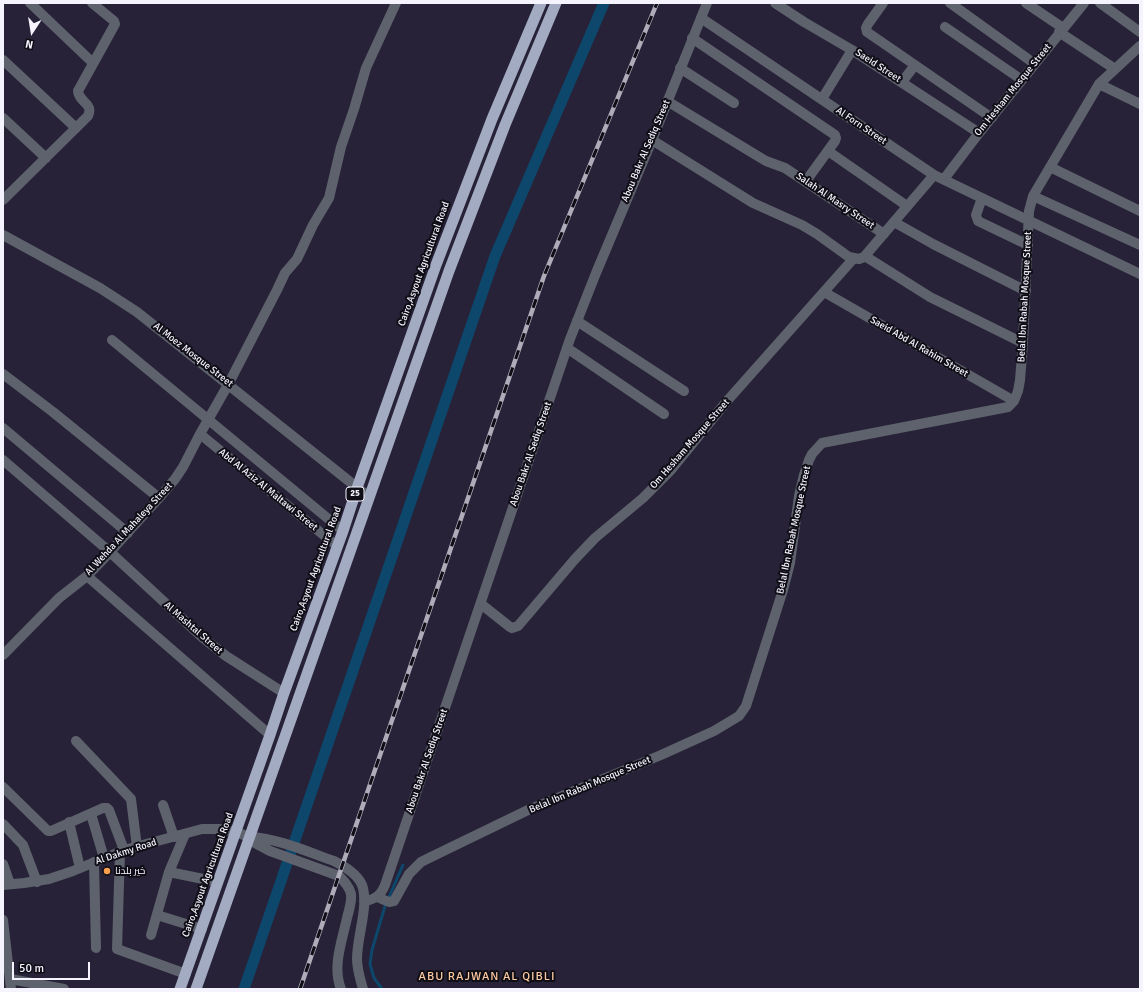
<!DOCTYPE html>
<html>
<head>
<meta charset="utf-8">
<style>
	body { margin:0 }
	#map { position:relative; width:1143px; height:992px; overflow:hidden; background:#272237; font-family:Signika,sans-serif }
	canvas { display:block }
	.frame { position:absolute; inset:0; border:4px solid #f5f3fe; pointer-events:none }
	.north { position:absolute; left:12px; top:12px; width:40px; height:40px; -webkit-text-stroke:3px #0f0d16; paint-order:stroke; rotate:192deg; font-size:11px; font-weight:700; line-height:16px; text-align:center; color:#f5f3fe }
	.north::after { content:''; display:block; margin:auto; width:14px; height:18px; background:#f5f3fe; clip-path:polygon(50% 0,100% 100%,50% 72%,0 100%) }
	.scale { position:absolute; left:12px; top:962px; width:78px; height:18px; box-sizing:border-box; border:2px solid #f5f3fe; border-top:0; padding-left:5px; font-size:12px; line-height:14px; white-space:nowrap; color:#f5f3fe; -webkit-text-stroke:3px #0f0d16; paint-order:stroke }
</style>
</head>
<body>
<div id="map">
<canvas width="1143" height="992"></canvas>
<div class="frame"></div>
<div class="north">N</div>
<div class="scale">50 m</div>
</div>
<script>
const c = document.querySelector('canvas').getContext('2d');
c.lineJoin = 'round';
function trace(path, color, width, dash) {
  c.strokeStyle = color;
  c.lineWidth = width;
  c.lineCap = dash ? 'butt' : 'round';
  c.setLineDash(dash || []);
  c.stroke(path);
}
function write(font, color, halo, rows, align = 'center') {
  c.font = font + ' Signika,Cairo,sans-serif';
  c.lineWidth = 4;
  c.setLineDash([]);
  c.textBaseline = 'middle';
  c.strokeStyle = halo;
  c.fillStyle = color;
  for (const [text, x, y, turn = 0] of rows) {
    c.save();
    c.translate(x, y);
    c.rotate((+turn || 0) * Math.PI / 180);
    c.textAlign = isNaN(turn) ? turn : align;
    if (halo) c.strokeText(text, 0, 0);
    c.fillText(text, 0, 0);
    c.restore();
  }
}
const stream = new Path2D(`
	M382,989L374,978L370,964L372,950L385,906L403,865`);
const canal = new Path2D(`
	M244,989L495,256L604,3`);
const minor = new Path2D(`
	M30,3L93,63
	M775,3L804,22L852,50L979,133
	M883,3L868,24L866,28L867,32L992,118
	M950,3L1035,64
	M1026,3L1063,28
	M1100,3L1140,32
	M701,18L934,175L1140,274
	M945,27L1022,80
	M1059,32L1115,69
	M692,38L835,135L836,138L835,141L806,181
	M3,60L76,128
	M680,68L734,103
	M902,82L915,65
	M1099,84L1140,104
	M822,99L852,50
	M667,101L756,155L766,161L785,168L884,234
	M3,118L46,158
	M652,140L753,203L802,225L817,234L849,257L859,259L864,257L868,258L930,297L1023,343
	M828,151L907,206
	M1050,167L1140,211
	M944,179L979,133L1084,3
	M1033,196L1140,245
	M982,198L976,215L978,221L1028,245
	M3,200L88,116C94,103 79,103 78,91L115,24L114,21L92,3
	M894,222L933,244L1026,291
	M3,235L100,288L137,312L369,497
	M864,257L934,175
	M824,292L1014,401
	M577,321L684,391
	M112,340L343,531
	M567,348L664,414
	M3,374L53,412L159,498
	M3,428L128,533
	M200,434L337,546
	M3,460L110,552L202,637L226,656L284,693
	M87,576L270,735
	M481,604L510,627L512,628L518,626L575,559L595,538L643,498L670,471L727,401L854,258
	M3,655L59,598L87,576L110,552L159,498L175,479L183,467L200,434L229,383L277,290L285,273L297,259L313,225L329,198L341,147L354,109L366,68L396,3
	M76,741L131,799L137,847
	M3,787L48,831H51L103,808H107L109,810L124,850
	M163,805L174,837
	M91,814L104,858
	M69,822L80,868
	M3,824L23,845L37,882
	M120,852L117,949L186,974
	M94,862L96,948
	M3,864L10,884
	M169,872L218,882
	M377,897L389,902L394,901L409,874L421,862L429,858L528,810L661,755L714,731L739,716L746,706L783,590L790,563L799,496L804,475L809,460L812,454L822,443L827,442L1008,407L1014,401L1018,391L1020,380L1023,343L1029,211L1033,196L1099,84L1140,46
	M157,915L202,929
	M3,920L11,989
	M151,935L169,872L185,834
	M10,979L64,989`);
const tertiary = new Path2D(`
	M249,837C277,838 308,852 334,861C344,866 360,876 363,888C368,909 357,937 357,959C357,969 360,979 363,989
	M3,885L24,883L49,879L73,871L124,850L202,829H219L236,832L249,837L255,843L270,851L339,876C344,881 349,886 351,894C352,902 349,910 347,918C342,941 332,967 341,989
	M364,901C375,900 381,895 385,885L570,339L596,273L652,140L707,3`);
const trunk = new Path2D(`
	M180,989L270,735L284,693L343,531L357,488L436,265L492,119L541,3
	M196,989L449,271L505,125L556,3`);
const rail = new Path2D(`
	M300,989L544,276L657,3`);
const markers = [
	[107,871,4,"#fa9f4e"]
];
const shields = [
	[355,494,18]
];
const shieldNames = [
	["25",355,494]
];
const streetNames = [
	["Saeid Street",878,66,33],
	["Om Hesham Mosque Street",1013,90,-51],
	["Al Forn Street",861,126,34],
	["Abou Bakr Al Sediq Street",646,151,-67],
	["Salah Al Masry Street",835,201,34],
	["Cairo,Asyout Agricultural Road",424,264,-70],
	["Belal Ibn Rabah Mosque Street",1025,297,-87],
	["Saeid Abd Al Rahim Street",919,347,30],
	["Al Moez Mosque Street",193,355,38],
	["Om Hesham Mosque Street",690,444,-49],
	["Abou Bakr Al Sediq Street",531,454,-71],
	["Abd Al Aziz Al Maltawi Street",268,490,39],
	["Al Wehda Al Mahaleya Street",129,529,-47],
	["Belal Ibn Rabah Mosque Street",794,530,-78],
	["Cairo,Asyout Agricultural Road",316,569,-70],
	["Al Mashtal Street",193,628,41],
	["Abou Bakr Al Sediq Street",427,761,-71],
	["Belal Ibn Rabah Mosque Street",590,785,-23],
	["Al Dakmy Road",126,852,-18],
	["Cairo,Asyout Agricultural Road",208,875,-70]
];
const poiNames = [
	["خير بلدنا",115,871]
];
const quarterNames = [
	["ABU RAJWAN AL QIBLI",487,977]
];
trace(stream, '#0e476c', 3);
trace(canal, '#0e476c', 11);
trace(minor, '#5e626d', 10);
trace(tertiary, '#5e626d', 10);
trace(trunk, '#a2abc2', 11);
trace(rail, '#afacba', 4.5);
trace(rail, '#0f0d16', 3, [9]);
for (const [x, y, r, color] of markers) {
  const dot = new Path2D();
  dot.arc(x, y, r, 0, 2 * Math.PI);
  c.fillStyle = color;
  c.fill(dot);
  trace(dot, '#0f0d16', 1.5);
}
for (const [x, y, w] of shields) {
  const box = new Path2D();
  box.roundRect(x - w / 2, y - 7, w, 14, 3);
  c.fillStyle = '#0f0d16';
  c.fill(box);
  trace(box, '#f5f3fe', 1);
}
write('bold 9px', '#f5f3fe', null, shieldNames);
write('10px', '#f5f3fe', '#0f0d16', streetNames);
write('10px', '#f5f3fe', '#0f0d16', poiNames, 'left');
c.letterSpacing = '1px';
write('12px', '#fdc9a0', '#0f0d16', quarterNames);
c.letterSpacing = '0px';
</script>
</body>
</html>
